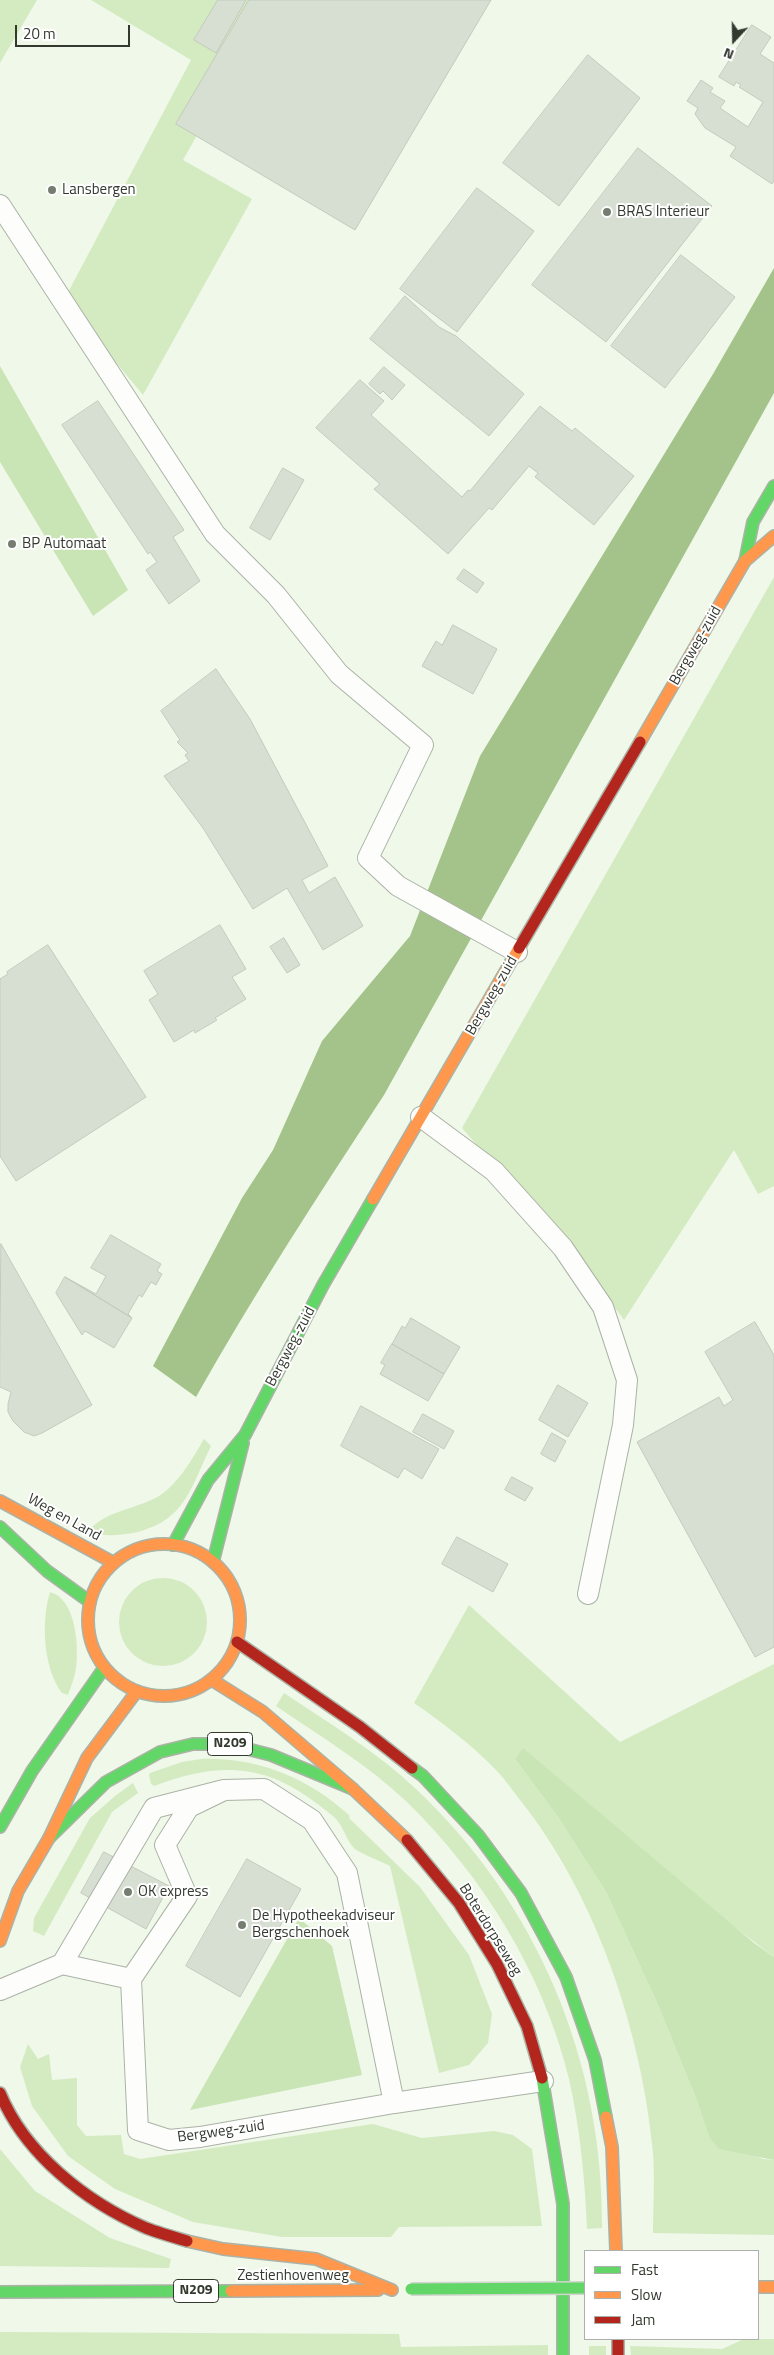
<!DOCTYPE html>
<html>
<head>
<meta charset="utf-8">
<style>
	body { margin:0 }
	#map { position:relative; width:774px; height:2355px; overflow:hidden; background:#eff8e9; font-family:"Titillium Web",sans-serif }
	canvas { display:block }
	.legend { position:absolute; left:584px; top:2250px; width:175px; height:90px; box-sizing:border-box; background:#fff; border:1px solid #adb0ac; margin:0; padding:6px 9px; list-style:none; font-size:15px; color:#33392f }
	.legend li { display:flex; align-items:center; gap:10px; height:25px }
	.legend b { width:25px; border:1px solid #adb0ac }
	.north { position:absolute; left:709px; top:15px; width:50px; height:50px; -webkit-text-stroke:4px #fff; paint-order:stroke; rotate:201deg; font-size:14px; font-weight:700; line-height:20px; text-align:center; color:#33392f }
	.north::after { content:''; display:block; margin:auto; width:18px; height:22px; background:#33392f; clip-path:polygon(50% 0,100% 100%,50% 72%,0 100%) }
	.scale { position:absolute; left:15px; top:25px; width:115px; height:22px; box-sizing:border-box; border:2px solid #33392f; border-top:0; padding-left:6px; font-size:15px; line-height:18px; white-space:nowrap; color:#33392f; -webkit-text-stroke:4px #fff; paint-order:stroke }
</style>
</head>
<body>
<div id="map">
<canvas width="774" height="2355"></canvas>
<ul class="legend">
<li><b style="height:6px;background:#63d668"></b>Fast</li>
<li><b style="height:6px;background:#ff974d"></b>Slow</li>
<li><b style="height:6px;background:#b3261e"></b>Jam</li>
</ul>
<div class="north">N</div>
<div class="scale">20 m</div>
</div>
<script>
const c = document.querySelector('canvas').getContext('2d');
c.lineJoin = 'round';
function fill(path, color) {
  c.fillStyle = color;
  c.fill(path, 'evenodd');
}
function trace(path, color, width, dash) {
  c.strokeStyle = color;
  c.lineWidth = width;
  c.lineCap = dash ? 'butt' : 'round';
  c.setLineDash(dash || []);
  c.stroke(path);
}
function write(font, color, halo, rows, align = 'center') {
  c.font = font + ' "Titillium Web",sans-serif';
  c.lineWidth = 4;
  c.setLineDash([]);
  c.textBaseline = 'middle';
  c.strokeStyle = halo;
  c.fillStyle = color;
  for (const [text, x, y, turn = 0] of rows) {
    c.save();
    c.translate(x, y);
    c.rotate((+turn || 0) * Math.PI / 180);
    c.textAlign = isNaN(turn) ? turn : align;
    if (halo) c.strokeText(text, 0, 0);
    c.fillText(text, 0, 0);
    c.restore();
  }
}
const green = new Path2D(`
	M0,0H37L0,63Z
	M91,0H273L183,160L252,199L143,395L64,300L191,60Z
	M774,577V1186L758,1194L734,1150L624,1320L588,1272L462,1128Z
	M204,1439L211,1446C190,1489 185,1522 133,1533C119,1535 104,1537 91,1532L90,1529C108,1510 137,1509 159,1496C179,1483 192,1459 204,1439Z
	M119 1622a44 44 0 1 1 88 0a44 44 0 1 1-88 0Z
	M50,1592C76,1599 79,1646 76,1668C75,1677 71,1686 68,1695L62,1693C43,1668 41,1621 50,1592Z
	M469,1605L620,1742L774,1664V1957L515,1759L558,1817L606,1892L658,2005L697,2101L709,2137L763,2159L774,2160V2235L653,2233C653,2207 655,2179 653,2153C642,2032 596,1895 520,1800C512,1790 505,1779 496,1770C472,1745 443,1723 414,1703Z
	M284,1693C329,1723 377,1752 416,1789C537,1903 604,2062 602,2228L587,2229C585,2179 580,2128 569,2079C544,1975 483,1876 407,1802C368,1765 320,1736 276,1706Z
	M201,1759C258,1757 308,1778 350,1816L349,1818L420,1887L469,1955L492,2014L488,2043L469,2065L439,2073L390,1866C383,1862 358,1853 353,1847C346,1839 344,1828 336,1819C329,1812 320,1806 312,1800C260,1761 212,1764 154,1786L151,1784L149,1775L150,1773L182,1762Z
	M133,1783L138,1793L112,1812L44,1936L33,1931L34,1918L90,1818L115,1796Z
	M28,2044L38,2059L49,2054L52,2080L77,2078V2125L86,2136L121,2135L124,2154L140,2159L373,2124L422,2138L494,2131L513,2135L532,2149L542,2226L399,2227L391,2237H282L193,2222L115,2189L68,2156L32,2106L20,2067Z
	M0,2149L35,2191L110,2238L171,2259L169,2268L0,2266Z
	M0,2332L399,2334L401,2347L548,2345V2355H0Z
	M744,2339H774V2355H631L630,2346L722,2349Z
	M589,2346H606V2355H589Z`);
const forest = new Path2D(`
	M0,366L128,590L93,616L0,462Z
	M523,1748L754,1943L774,1957V2160L719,2149L709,2137L697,2101L658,2005L606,1892L558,1817L515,1759Z
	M299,1918L332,1946L362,2075L190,2110Z`);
const water = new Path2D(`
	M774,268V393L384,1095C319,1194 254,1294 196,1397L153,1366L242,1198L273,1150L322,1041L410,936L480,756L713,374Z`);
const building = new Path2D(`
	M218,0H246L216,53L194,40Z
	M249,0H491L355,230L176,124Z
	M752,25L771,37L760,54L774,63V181L772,184L730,156L736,147L705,128L695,114L698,108L687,101L701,80L713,88L710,92L725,101L720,108L748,127L763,102L739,87L741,85L736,82L734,86L719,77Z
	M588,55L640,98L559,206L503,163Z
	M638,148L712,206L606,342L532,285Z
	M477,188L534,231L457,332L400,289Z
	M681,255L735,297L665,388L611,346Z
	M405,296L439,327L456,336L524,394L489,436L370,339Z
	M384,367L405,385L392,400L383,391L380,394L369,384Z
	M360,380L384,401L371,415L462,497L468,490L470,491L540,406L572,431L575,428L634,476L594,525L535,477L538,473L529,466L492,510L489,508L448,554L374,489L380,484L316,428Z
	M98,401L184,530L173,537L200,581L169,604L146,570L157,562L150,552L148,554L62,425Z
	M283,468L304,480L270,540L250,528Z
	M464,569L484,583L477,593L457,579Z
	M453,625L497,649L473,694L422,666L436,641L442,645Z
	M216,669L250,719L328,866L302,880L309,893L335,877L363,926L323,950L287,888L253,909L203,828L164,776L189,761L185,755L188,753L177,742L180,740L161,711Z
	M220,925L246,969L232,977L246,999L215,1018L217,1020L195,1033L194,1030L174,1042L149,1000L158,994L144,971Z
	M284,938L300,965L287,973L270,947Z
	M48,945L146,1097L16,1181L0,1156V979L8,974L7,972Z
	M111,1235L161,1264L157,1271L162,1274L156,1285L151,1282L142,1297L139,1295L128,1314L132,1318L65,1277L96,1294L106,1276L91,1268Z
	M1,1244L92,1405L42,1433L34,1436L24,1432L13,1421L8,1412V1404L11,1392L0,1387Z
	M65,1277L132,1318L114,1348L85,1331L82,1335L56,1293Z
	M411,1318L460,1347L444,1374L392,1344L402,1326L405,1328Z
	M755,1322L774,1355V1647L755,1657L637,1442L719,1397L724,1406L733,1400L705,1352Z
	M392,1344L444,1374L428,1401L380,1374L385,1365L381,1363Z
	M558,1385L588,1403L568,1437L539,1420Z
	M361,1406L439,1449L422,1479L404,1468L398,1478L341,1446Z
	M423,1414L454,1431L444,1449L413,1432Z
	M552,1433L566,1441L555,1462L541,1454Z
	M512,1477L533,1488L525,1501L505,1490Z
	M457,1537L508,1564L493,1592L442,1564Z
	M104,1852L169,1886L146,1929L81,1893Z
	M247,1859L301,1889L240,1997L186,1966Z`);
const lane = new Path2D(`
	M0,205L215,534L276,595L339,674L423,745L368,858L398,886L517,952
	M421,1117L494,1171L563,1248L603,1307L627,1380L623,1425L588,1594
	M131,1979L187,1896L165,1845L189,1807L224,1790L264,1789L312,1820L347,1873L394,2103L200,2137L169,2140L138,2130L131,1979L62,1964L154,1808L224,1790
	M0,1990L62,1964
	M394,2103L543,2081`);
const fast = new Path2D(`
	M745,561L753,522L774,486
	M0,1527L47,1571L90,1602
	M173,1545L208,1480L245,1435L323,1285L373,1199
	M213,1562L243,1443
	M412,1768L423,1776L478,1835L521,1893L566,1977L595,2060L606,2117
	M0,1827L32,1771L104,1668
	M49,1838L106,1782L160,1752L193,1744H228L271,1755L353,1789
	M542,2078L563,2204V2355
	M0,2292L231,2291`);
const slow = new Path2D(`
	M640,742L745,561L774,536
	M373,1199L519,948
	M0,1501L114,1563
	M88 1620a76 76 0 1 1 152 0a76 76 0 1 1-152 0Z
	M212,1680L263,1712L353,1789L407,1840
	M0,1941L18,1891L49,1838L87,1758L137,1691
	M606,2117L612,2147L616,2251
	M187,2241L223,2249L316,2259L392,2290
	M758,2287H774
	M231,2291L378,2290`);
const jam = new Path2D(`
	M519,948L640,742
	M237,1642L360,1727L412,1768
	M407,1840L459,1903L497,1964L527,2026L542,2078
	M0,2093C25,2154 86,2202 146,2228C159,2233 173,2237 187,2241
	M618,2339V2355`);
const fastBridge = new Path2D(`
	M411,2289L585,2288`);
const markers = [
	[52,190,5,"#757c70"],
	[607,212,5,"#757c70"],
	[12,544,5,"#757c70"],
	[128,1892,5,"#757c70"],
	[242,1925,5,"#757c70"]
];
const shields = [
	[230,1744,45],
	[196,2291,45]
];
const shieldNames = [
	["N209",230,1744],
	["N209",196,2291]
];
const poiNames = [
	["Lansbergen",62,190],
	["BRAS Interieur",617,212],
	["BP Automaat",22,544],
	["OK express",138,1892],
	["De Hypotheekadviseur",252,1916],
	["Bergschenhoek",252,1933]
];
const streetNames = [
	["Bergweg-zuid",696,646,-60],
	["Bergweg-zuid",492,996,-60],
	["Bergweg-zuid",291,1347,-62],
	["Weg en Land",64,1518,29],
	["Boterdorpseweg",490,1930,58],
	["Bergweg-zuid",221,2132,-8],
	["Zestienhovenweg",293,2276]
];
fill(green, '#d4ebc2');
fill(forest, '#cae5b5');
fill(water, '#a4c38a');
fill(building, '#d7ded2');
trace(building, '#c3cabe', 1);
trace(lane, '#abb2a6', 22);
trace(fast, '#abb2a6', 14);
trace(slow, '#abb2a6', 14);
trace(jam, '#abb2a6', 14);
trace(lane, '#fdfefc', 20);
trace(fast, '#63d668', 11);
trace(slow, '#ff974d', 11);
trace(jam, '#b3261e', 11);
trace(fastBridge, '#d1d5cd', 14, []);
trace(fastBridge, '#63d668', 11);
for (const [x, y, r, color] of markers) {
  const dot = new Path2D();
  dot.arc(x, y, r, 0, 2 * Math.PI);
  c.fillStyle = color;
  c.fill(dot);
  trace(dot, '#fff', 2);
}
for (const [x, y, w] of shields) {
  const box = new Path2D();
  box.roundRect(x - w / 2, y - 11.5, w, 23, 4);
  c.fillStyle = '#fff';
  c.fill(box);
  trace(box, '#33392f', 1);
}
write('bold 14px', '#33392f', null, shieldNames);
write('15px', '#33392f', '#fff', poiNames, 'left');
write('15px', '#33392f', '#fff', streetNames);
</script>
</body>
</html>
